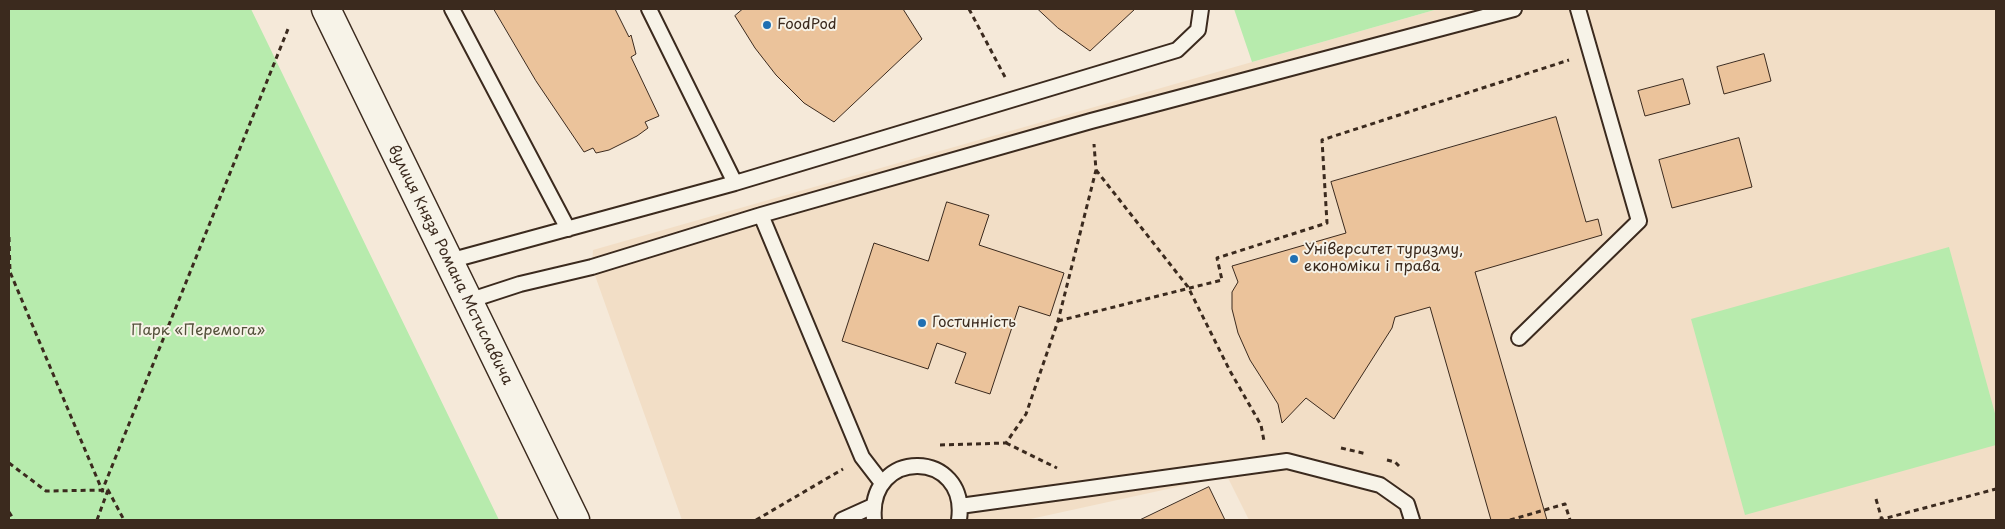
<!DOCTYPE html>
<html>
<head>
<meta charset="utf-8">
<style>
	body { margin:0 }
	#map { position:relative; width:2005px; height:529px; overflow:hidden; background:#f5e9d9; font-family:"Playpen Sans",sans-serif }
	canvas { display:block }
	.frame { position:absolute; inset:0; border:10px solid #3b2a1e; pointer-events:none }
</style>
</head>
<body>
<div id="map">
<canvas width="2005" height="529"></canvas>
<div class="frame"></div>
</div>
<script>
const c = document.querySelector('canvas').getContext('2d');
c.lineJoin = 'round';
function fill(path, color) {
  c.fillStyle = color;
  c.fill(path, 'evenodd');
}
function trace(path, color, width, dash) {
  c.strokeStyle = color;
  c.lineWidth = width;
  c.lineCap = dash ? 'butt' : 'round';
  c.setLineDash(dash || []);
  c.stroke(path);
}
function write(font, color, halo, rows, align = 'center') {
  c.font = font + ' "Playpen Sans",sans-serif';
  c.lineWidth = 4;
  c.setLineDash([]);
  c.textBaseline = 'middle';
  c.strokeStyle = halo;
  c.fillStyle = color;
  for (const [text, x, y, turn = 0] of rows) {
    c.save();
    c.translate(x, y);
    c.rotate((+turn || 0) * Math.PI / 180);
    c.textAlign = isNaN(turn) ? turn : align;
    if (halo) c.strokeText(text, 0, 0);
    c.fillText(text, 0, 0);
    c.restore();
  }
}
const built = new Path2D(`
	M1438,9H1996V520H1249L1227,476L1026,520H682L592,267L593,250Z`);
const green = new Path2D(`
	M9,9H251L499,520H9Z
	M1234,9H1438L1252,62Z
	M1949,247L1996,417V445L1745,515L1691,319Z`);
const building = new Path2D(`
	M494,9H615L629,37L631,35L636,54L631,57L659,116L645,122L648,128L637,136L609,150L596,153L593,148L584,152L536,81Z
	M743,9H903L922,39L834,122L804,103L776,75L755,48L735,16Z
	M1038,9H1135L1090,51L1058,28Z
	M1764,54L1771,81L1724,94L1717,67Z
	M1683,79L1690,104L1645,116L1638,91Z
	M1556,117L1586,222L1598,219L1602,235L1475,272L1547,520H1491L1430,307L1395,317L1392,328L1334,419L1306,398L1282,423L1278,404L1250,360L1238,333L1232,309V292L1238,282L1232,266L1346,233L1331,182Z
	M1739,138L1752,187L1672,208L1659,160Z
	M947,202L989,215L979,245L1064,273L1050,316L1019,306L990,394L955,383L966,353L937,343L928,369L842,341L874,243L928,261Z
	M1209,487L1225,520H1140Z`);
const path = new Path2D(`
	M969,9L1005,77
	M1096,170L1188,287L1230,371L1261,425L1264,441
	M9,237L10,272L102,490
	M1058,321L1222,280L1217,258L1327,223L1322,140L1569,60
	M1006,443L1057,468
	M940,445L1006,443L1026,414L1058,321L1096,170L1094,144
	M1341,448L1367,454
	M1387,460L1395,462L1399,466
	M9,463L46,491L108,490L124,520
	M1876,499L1882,520
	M9,512L14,520
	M97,520L108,490L102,491L288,29
	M756,520L843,469
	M1510,520L1565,504L1570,520
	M1879,520L1996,489`);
const lane = new Path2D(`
	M452,9L568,229
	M649,9L735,183
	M761,215L862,457L882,483
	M449,261L735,183L1177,50L1198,30L1201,9
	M468,301L520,284L592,267L761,215L1091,121L1514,9
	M1519,338L1639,221L1578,9
	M960,506L1287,461L1380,485L1407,504L1412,520
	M842,520L873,506
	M874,520C867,447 969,449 959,520`);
const secondary = new Path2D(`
	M326,9L575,520`);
const markers = [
	[767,25,5,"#1f6fb2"],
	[1294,259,5,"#1f6fb2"],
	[922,323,5,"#1f6fb2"]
];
const poiNames = [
	["FoodPod",777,25],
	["Університет туризму,",1304,250],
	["економіки і права",1304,267],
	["Гостинність",932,323]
];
const streetNames = [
	["вулиця Князя Романа Мстиславича",450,265,64]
];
const parkNames = [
	["Парк «Перемога»",198,331]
];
fill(built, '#f2dec6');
fill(green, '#b7ebad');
fill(building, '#ebc39b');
trace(building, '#3b2a1e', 1);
trace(lane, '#3b2a1e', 18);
trace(secondary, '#3b2a1e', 31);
trace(path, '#3b2a1e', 3, [5, 4]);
trace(lane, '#f7f3e8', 14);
trace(secondary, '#f7f3e8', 28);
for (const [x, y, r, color] of markers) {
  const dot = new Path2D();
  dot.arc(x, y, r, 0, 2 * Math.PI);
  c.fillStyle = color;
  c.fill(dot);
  trace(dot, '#f7f3e8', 2);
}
write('15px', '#3b2a1e', '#f7f3e8', poiNames, 'left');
write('15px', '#3b2a1e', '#f7f3e8', streetNames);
write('15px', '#54513b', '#f7f3e8', parkNames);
</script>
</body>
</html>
